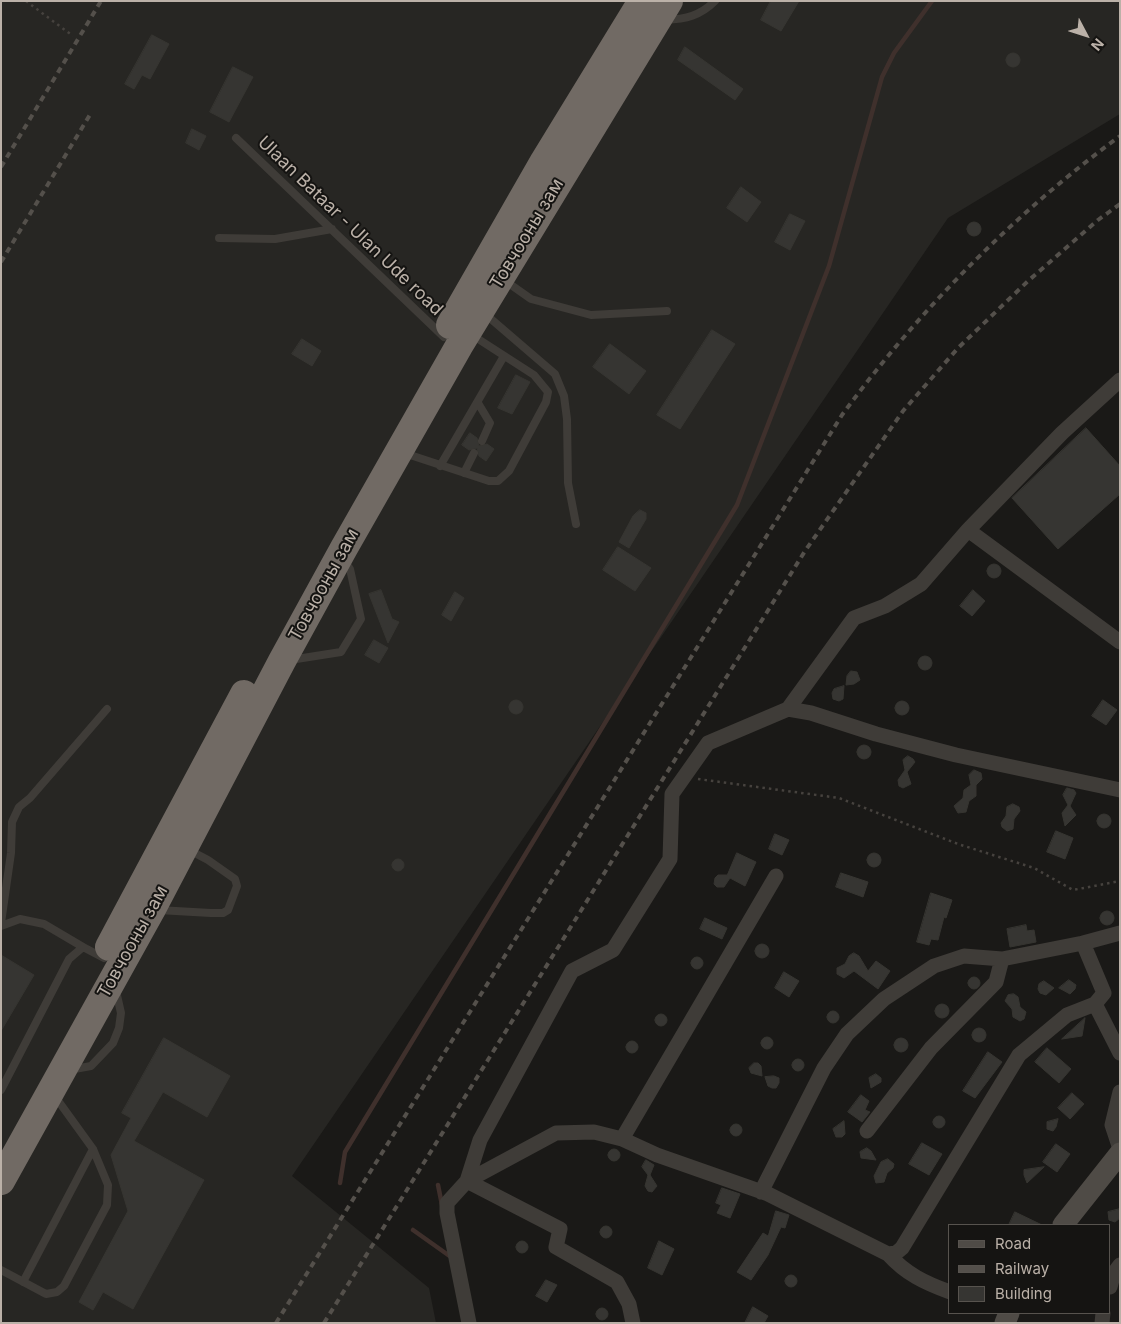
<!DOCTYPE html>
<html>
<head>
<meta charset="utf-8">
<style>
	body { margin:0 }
	#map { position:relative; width:1121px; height:1324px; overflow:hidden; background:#1a1917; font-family:Inter,sans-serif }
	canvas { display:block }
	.frame { position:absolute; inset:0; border:2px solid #bbb1a8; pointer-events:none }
	.legend { position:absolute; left:948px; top:1224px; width:162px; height:90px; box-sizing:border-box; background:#151412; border:1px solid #57534e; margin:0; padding:6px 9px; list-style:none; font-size:15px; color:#bbb1a8 }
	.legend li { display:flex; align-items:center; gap:10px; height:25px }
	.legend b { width:25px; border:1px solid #57534e }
	.north { position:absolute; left:1061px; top:10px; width:50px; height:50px; -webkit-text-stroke:4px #151412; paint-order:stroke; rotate:130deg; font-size:14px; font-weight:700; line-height:20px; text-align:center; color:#bbb1a8 }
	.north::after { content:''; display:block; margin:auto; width:18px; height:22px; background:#bbb1a8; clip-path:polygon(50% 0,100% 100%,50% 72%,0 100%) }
</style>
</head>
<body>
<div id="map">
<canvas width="1121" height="1324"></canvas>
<div class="frame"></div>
<ul class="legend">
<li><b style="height:6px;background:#4f4b46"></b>Road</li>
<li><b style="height:6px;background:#54504b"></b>Railway</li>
<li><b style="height:14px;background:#363532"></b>Building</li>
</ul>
<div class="north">N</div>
</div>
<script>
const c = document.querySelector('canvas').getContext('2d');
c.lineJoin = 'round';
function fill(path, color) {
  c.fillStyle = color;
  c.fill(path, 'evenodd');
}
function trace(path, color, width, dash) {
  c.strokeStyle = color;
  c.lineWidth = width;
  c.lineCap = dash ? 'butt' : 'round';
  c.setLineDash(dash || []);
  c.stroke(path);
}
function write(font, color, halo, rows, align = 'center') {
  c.font = font + ' Inter,sans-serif';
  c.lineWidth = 4;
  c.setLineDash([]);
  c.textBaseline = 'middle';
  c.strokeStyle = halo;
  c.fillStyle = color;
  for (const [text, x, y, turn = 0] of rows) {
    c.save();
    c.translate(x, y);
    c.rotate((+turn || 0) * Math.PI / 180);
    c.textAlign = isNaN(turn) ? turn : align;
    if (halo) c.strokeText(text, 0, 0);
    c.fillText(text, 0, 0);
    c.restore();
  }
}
const built = new Path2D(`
	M1,1H1120V114L948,218L292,1176L429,1288L436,1323H1Z`);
const stream = new Path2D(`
	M340,1183L345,1152L737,505L829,266L882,77L894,53L932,1
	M438,1185L442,1205
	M413,1230L451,1257`);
const building = new Path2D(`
	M771,1H799L781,31L761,20Z
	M152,35L169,44L150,79L142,75L134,89L125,84Z
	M685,47L743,89L735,100L678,60Z
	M1006 60a7 7 0 1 1 14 0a7 7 0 1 1-14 0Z
	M233,67L253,77L229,122L210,112Z
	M192,129L206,136L199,150L186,143Z
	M741,187L761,202L747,222L727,208Z
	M790,214L805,221L790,250L775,242Z
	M967 229a7 7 0 1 1 14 0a7 7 0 1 1-14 0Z
	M712,330L735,344L680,429L657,415Z
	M302,339L321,351L312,366L292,354Z
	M610,344L646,371L629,394L593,367Z
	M516,375L530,382L512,414L498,408Z
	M1086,428L1120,466V494L1058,549L1012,498Z
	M470,433L477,438L479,446L487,444L494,449L486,461L479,456L477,448L469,450L462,445Z
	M640,510L646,513V519L629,548L619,542L633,516Z
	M618,547L651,568L635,591L603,570Z
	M987 571a7 7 0 1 1 14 0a7 7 0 1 1-14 0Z
	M381,590L392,619L399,622L388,643L369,594Z
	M973,590L985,601L972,616L960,606Z
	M455,592L464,598L451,621L442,615Z
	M374,640L388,648L379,663L365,655Z
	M918 663a7 7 0 1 1 14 0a7 7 0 1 1-14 0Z
	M851,671L857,672L860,680L854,684L846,685L847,676Z
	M844,686L843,699L839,701L833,699L832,693L834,689Z
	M1103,700L1117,710L1106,725L1092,716Z
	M509 707a7 7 0 1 1 14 0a7 7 0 1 1-14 0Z
	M895 708a7 7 0 1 1 14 0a7 7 0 1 1-14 0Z
	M857 752a7 7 0 1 1 14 0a7 7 0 1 1-14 0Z
	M908,756L913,759L915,762L907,772L911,784L903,788L899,786L898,780L905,770L903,760Z
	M974,770L981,773L982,779L976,785V796L969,801L966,812L958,813L954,806L963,798L964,790L971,785L969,775Z
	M1067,788L1074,790L1076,793L1070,806L1076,815L1065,826L1062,813L1068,805L1063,795Z
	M1013,804L1019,807L1020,811L1014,819L1013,829L1007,831L1002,827L1001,823L1006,816L1007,807Z
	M1097 821a7 7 0 1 1 14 0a7 7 0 1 1-14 0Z
	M1056,831L1073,838L1065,859L1047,852Z
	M775,834L789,840L782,855L769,849Z
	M737,853L756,862L745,886L730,878L724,887H717L714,884L715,878L718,875H727Z
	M867 860a7 7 0 1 1 14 0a7 7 0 1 1-14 0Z
	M392 865a6 6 0 1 1 12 0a6 6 0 1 1-12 0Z
	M841,873L868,882L863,897L836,887Z
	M931,893L952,900L946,918L944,917L938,940L931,939L929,945L917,942Z
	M1100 918a7 7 0 1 1 14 0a7 7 0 1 1-14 0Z
	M705,918L727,928L722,939L700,929Z
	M1026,925L1027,931L1034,930L1036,942L1010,947L1007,929Z
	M755 951a7 7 0 1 1 14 0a7 7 0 1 1-14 0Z
	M854,953L859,956L868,971L876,961L890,971L878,989L854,971L844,978L837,974V968L845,964L849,956Z
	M1,955L34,975L1,1031Z
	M691 963a6 6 0 1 1 12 0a6 6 0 1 1-12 0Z
	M784,972L799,981L789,997L775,988Z
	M968 983a6 6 0 1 1 12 0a6 6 0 1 1-12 0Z
	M1069,980L1076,985L1075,989L1070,994L1059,988Z
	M1044,981L1054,988L1046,995L1040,993L1038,989L1039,984Z
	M1014,994L1018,997L1020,1007L1026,1012L1024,1019L1020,1021L1013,1017L1012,1009L1005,1001L1008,995Z
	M935 1011a7 7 0 1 1 14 0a7 7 0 1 1-14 0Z
	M827 1017a6 6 0 1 1 12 0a6 6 0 1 1-12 0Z
	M655 1020a6 6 0 1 1 12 0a6 6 0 1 1-12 0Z
	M1085,1018L1082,1036L1062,1039Z
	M972 1035a7 7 0 1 1 14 0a7 7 0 1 1-14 0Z
	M761 1043a6 6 0 1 1 12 0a6 6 0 1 1-12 0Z
	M164,1038L230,1076L207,1117L163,1092L134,1141L204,1180L133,1309L103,1292L93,1310L79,1302L128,1211L111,1155L131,1118L122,1113Z
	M894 1045a7 7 0 1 1 14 0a7 7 0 1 1-14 0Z
	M626 1047a6 6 0 1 1 12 0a6 6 0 1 1-12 0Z
	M1047,1048L1071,1069L1059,1083L1035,1062Z
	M988,1052L1002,1062L975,1098L963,1091Z
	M792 1065a6 6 0 1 1 12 0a6 6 0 1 1-12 0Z
	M754,1063H758L761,1066L762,1076L751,1073L749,1068Z
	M876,1074L881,1078V1082L871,1088L869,1078Z
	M774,1076L779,1078V1083L776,1088H772L768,1086L765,1077Z
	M1072,1093L1084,1104L1070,1119L1058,1108Z
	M861,1095L869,1101L865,1110L870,1112L862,1122L848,1112Z
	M933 1122a6 6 0 1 1 12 0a6 6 0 1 1-12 0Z
	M1058,1119L1056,1127L1053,1131L1047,1129V1122Z
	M844,1121L845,1134L842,1137H836L833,1129Z
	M730 1130a6 6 0 1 1 12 0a6 6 0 1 1-12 0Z
	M922,1143L942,1154L929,1175L909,1164Z
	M1056,1144L1070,1154L1057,1172L1043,1162Z
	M867,1148L871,1151L876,1160L861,1158L860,1152Z
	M608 1155a6 6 0 1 1 12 0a6 6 0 1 1-12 0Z
	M888,1159L894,1164L893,1168L887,1173L884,1182L876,1183L874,1176L881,1162Z
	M646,1160L654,1165L650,1175L657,1186L652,1192L648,1191L645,1186L648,1175L642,1167Z
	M1044,1167L1027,1183L1024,1175V1170Z
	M722,1188L740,1194L730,1218L717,1213L721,1205L716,1203Z
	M1120,1209V1218L1115,1222L1109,1220L1108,1212Z
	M776,1211L789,1215L785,1228L781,1227L768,1255L751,1280L737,1272L763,1233L768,1236Z
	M1015,1212L1042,1225H1009Z
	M600 1232a6 6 0 1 1 12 0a6 6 0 1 1-12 0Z
	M516 1247a6 6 0 1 1 12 0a6 6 0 1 1-12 0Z
	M659,1241L674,1249L662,1275L648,1268Z
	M785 1281a6 6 0 1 1 12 0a6 6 0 1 1-12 0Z
	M546,1280L557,1285L547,1302L536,1296Z
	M753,1307L768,1316L764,1323H745Z
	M596 1314a6 6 0 1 1 12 0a6 6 0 1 1-12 0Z`);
const path = new Path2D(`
	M26,1L73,36
	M698,779L839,798L958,844L1034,868L1073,890L1120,881`);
const lane = new Path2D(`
	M665,20C686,19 700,16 715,1
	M236,138L444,337
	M219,238L275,239L332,229
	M504,280L531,299L591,315L667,311
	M484,313L555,374L564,396L567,419L568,483L576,524
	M478,403L490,423L482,441
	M404,453L489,481H498L509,471L546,402L548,392L534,375L472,335
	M440,466L504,356
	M464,473L474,453
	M290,660L341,652L361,619L350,569L343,559
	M158,910L211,913H223L228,910L237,886L235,879L208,860L189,850
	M1,923L11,853L12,822L19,807L30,798L107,709
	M1,926L20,919L44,924L83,947
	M69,1070L91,1066L113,1043L119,1028L121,1013L116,991
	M1,1090L69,959L83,947L104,958
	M1,1270L46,1294L57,1292L64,1286L107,1205L108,1185L93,1149L54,1095
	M23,1282L93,1149`);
const street = new Path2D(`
	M968,530L1120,642
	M788,709L854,618L885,606L921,584L968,530L1062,433L1120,380
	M1083,943L1104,993L1095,1004L1120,1053
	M1120,1092L1112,1125L1120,1149
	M867,1131L931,1048L996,982L1002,959
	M622,1139L776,876
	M467,1181L480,1140L572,971L613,950L670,859L672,794L708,743L788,709L811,713L876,734L956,755L1120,790
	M467,1181L560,1229L556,1247L617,1282L629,1304L633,1323
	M761,1192L824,1068L847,1034L884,999L934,966L964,956L1002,959L1083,943L1120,933
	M888,1254C906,1274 925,1283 950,1292
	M1110,1287L1114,1273L1120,1265
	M469,1323L447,1213V1203L467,1181L556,1133L594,1132L622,1139L657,1155L768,1194L888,1254L896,1253L902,1248L1019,1055L1067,1015L1095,1004
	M1102,1323L1103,1313`);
const secondary = new Path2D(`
	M1063,1225L1120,1153
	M1005,1323L1009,1313`);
const highway = new Path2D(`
	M450,325L544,161L642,1
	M109,947L244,694
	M1,1181L152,909L282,661L344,548L459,346L669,1`);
const rail = new Path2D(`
	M1,167L101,1
	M1,262L91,113
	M276,1323L842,415C920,309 1014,214 1120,136
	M324,1323L805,551L903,411L958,348L1028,281L1098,220L1120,204`);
const streetNames = [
	["Ulaan Bataar - Ulan Ude road",350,226,44],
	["Товчооны зам",527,234,-59],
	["Товчооны зам",324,585,-61],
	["Товчооны зам",133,942,-61]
];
fill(built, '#272623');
trace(stream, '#3f302c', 4.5);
fill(building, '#363532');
trace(building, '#363531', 1);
trace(path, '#46423e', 2.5, [2.5, 4]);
trace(lane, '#3f3c38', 8);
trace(street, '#3f3c38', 15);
trace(secondary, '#4f4b46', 21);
trace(highway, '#716a64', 28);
trace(rail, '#54504b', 4, [6, 5]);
write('18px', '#bbb1a8', '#151412', streetNames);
</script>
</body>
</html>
